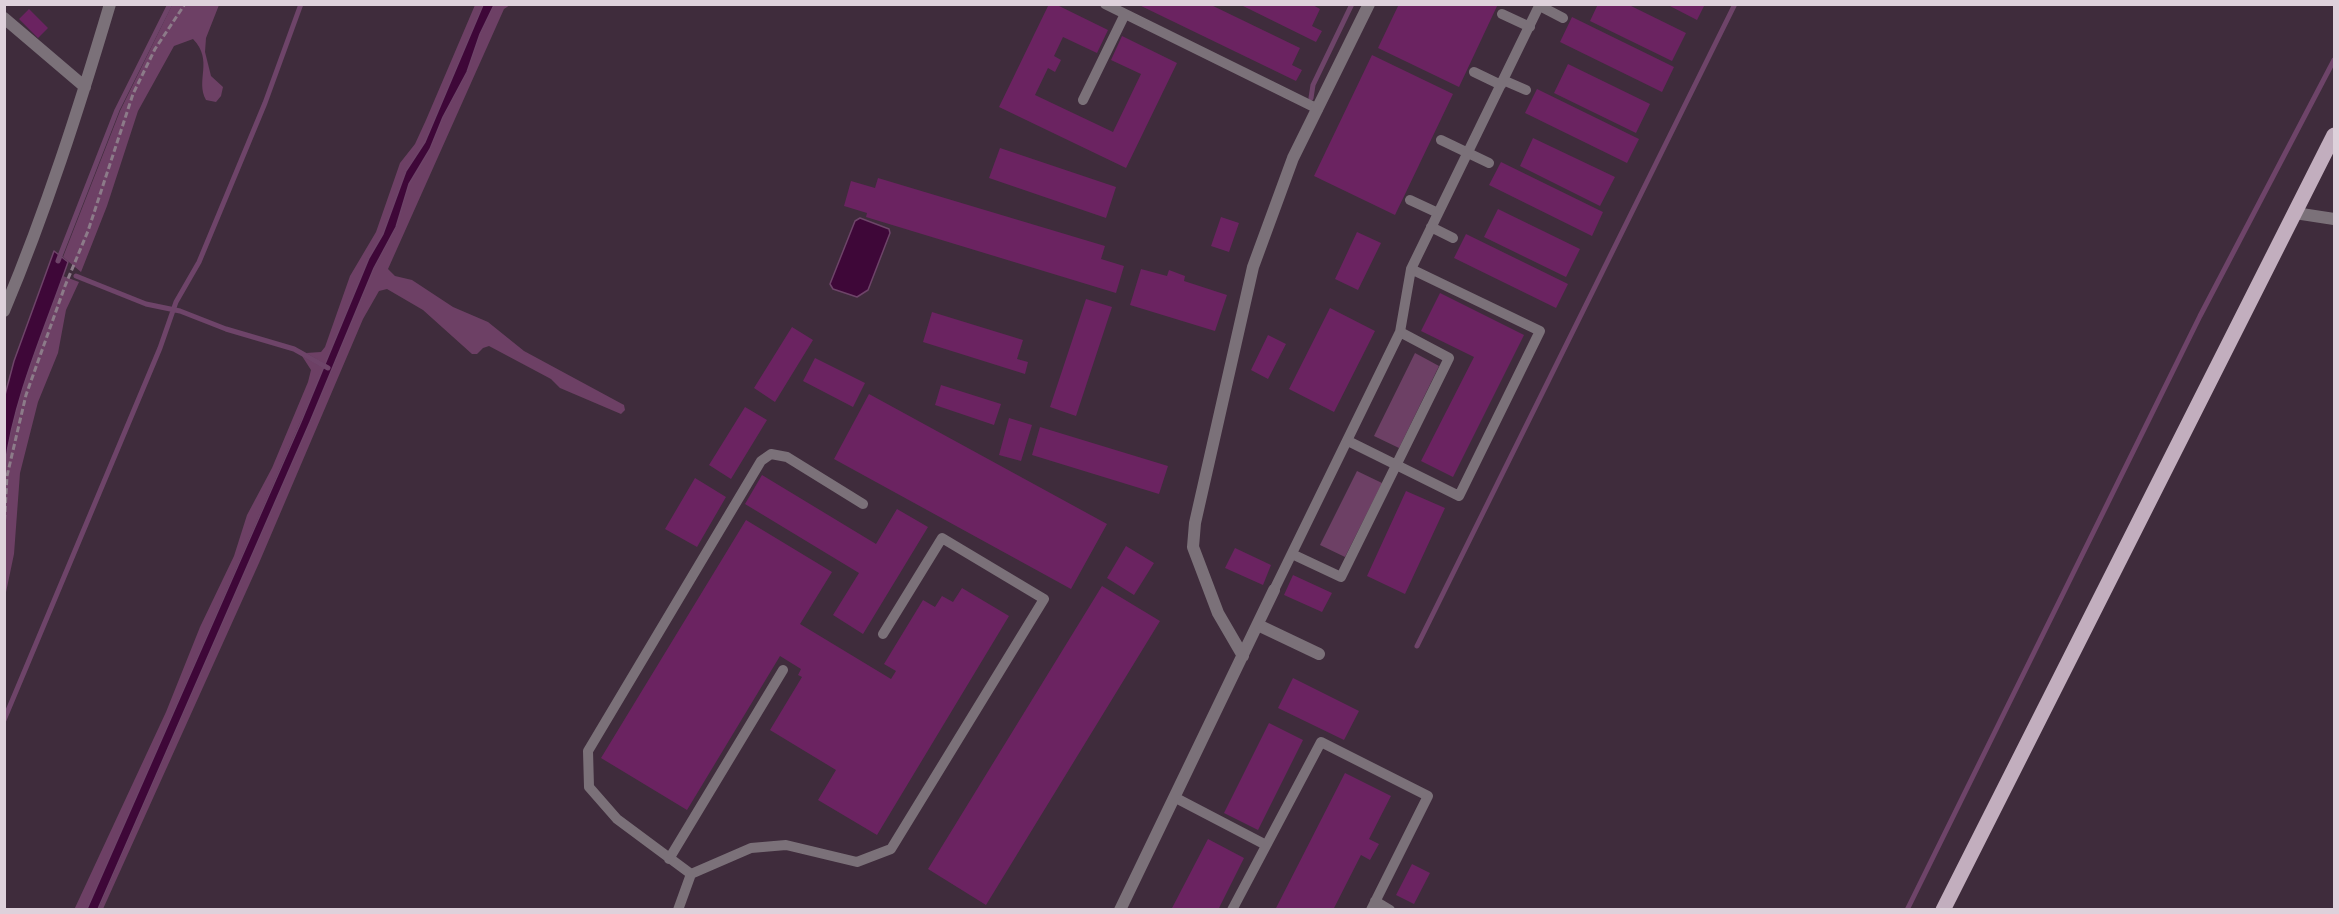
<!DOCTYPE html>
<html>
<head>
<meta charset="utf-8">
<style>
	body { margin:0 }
	#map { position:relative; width:2339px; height:914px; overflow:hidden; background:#3f2c3c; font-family:Ubuntu,sans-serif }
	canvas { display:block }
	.frame { position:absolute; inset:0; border:6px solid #ded1db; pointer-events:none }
</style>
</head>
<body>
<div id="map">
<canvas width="2339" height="914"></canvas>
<div class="frame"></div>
</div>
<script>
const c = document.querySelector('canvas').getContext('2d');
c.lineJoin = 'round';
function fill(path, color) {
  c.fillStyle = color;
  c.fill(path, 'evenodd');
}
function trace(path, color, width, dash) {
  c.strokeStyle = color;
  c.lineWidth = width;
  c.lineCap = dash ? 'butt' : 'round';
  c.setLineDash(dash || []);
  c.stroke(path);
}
const green = new Path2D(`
	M172,5H219L206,38L205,52L211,76L223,87L221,96L216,102L206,100C195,80 214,61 193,39L174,46L138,111L107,206L81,272L63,257L120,111Z
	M475,5H483L425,142L406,171L383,234L369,258L325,364L306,353L321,352L325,347L350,276L376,232L400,163L415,144L426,120Z
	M494,5H510L504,9L388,269L395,276L412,280L453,307L488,322L524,351L624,405L625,410L621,414L560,388L551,379L489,346L483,348L477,354H472L423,310L387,289L379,291L363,319L259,563L103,909L98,910L310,422L374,268L396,227L409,184L430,149L443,117L467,72L480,34Z
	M63,276L79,282L66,310L58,353L38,402L20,473L14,554L5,597C5,547 0,495 7,446C15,393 45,328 63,276Z
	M1415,353L1439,366L1399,448L1374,436Z
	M302,356L324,368L87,909L74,910L166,712L200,627L234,556L247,515L272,468L308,382L311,370Z
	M1357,471L1382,483L1345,557L1320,545Z`);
const water = new Path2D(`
	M483,5H494L480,34L467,72L443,117L430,149L409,184L396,227L374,268L310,422L98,909H87L301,422L369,258L383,234L406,171L425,142Z
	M860,218L889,229L890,233L868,290L857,297L833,289L830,284L855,221Z
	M54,251L68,262C45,329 14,396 5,466V395L14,361Z`);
const stream = new Path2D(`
	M1311,98L1313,85L1352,4
	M58,261L117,110L170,4
	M76,276L146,304L180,311L226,329L294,349L328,368
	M1417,646L1735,4
	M4,720L160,348L176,302L199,262L265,103L301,4
	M1907,910L2200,316L2334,60`);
const building = new Path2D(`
	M1049,4H1055L1108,30L1097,53L1063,37L1054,56L1061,60L1055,72L1048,68L1035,95L1113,132L1141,74L1111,60L1122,36L1177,63L1126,168L999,107Z
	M1137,4H1209L1300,48L1292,65L1302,70L1296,81Z
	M1239,4H1311L1320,9L1312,26L1322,31L1316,42Z
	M1399,4H1498L1459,87L1378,48Z
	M1598,4H1627L1686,33L1672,61L1590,21Z
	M1666,4H1705L1697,20Z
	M29,9L48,28L38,38L19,19Z
	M1572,17L1674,67L1662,92L1560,42Z
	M1372,55L1453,94L1395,215L1314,176Z
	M1568,64L1650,104L1636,133L1554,93Z
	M1537,89L1639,139L1627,163L1525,113Z
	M1533,138L1615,177L1600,206L1520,166Z
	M1000,148L1116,187L1106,218L989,178Z
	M1501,162L1603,212L1592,236L1489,185Z
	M878,178L1105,246L1101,259L1124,266L1116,293L866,217L867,213L844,206L851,181L875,188Z
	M1498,209L1580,249L1566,277L1484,237Z
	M1221,217L1239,223L1229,252L1211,246Z
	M1357,232L1381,243L1358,290L1335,279Z
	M1466,234L1568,284L1556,308L1454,258Z
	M1141,269L1167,276L1169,270L1185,276L1184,281L1227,295L1215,331L1130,305Z
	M1440,293L1524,335L1453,477L1421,461L1474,357L1421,331Z
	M1086,299L1112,307L1076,416L1050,407Z
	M1330,308L1375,331L1334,412L1289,389Z
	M932,312L1023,340L1017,359L1028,362L1025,374L923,342Z
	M792,327L813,340L775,402L754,388Z
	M1268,335L1286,344L1268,379L1251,370Z
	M815,358L865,383L853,407L803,381Z
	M941,385L1001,404L994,425L935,405Z
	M869,394L1107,524L1071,589L834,459Z
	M745,407L767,420L731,479L709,465Z
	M1009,418L1032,425L1021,461L999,455Z
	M1040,427L1168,466L1159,494L1032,455Z
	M762,475L876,544L897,509L928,527L863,634L833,615L859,573L745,504Z
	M695,478L726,497L697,547L665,529Z
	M1406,491L1445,508L1405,594L1367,576Z
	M746,520L832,572L800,624L891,679L896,671L884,664L923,600L935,607L942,596L953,602L962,588L1009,616L877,835L818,800L836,770L770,730L802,677L798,675L801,669L780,656L687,810L601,758Z
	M1126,546L1154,563L1134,595L1107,578Z
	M1235,548L1271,565L1263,585L1225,568Z
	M1293,575L1332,593L1322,612L1284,595Z
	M1102,586L1160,621L986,905L928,869Z
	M1293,678L1359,711L1344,740L1278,708Z
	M1269,723L1303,740L1258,830L1224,813Z
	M1345,773L1391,796L1369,839L1379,844L1370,860L1361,855L1333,910H1275Z
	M1208,839L1244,858L1218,910H1171Z
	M1412,864L1430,873L1414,904L1396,895Z`);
const path = new Path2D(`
	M4,530L7,476L26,395L65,286L88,231L133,94L155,49L185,4`);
const service = new Path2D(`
	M1105,4L1318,109
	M1540,6L1563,18
	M1502,14L1530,27
	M1474,72L1501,85
	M1503,80L1526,90
	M1083,100L1125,14
	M1441,140L1489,163
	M1410,200L1438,213
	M1431,227L1453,238
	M1348,441L1459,496L1540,331L1411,269
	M863,504L787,457L771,454L761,461L588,751L589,787L617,819L691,874L751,848L786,845L857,862L891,849L1044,599L942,538L883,634
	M1292,554L1341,577L1449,358L1400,332
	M1274,590L1400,332L1411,269L1540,4
	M1174,797L1266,845
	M669,859L783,670
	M1375,901L1390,910
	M678,910L691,874
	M1232,910L1321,742L1428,796L1371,910`);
const minor = new Path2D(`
	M4,18L85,87
	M2295,213L2334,219
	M4,311C46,211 79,108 110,4
	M1258,625L1319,654
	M1243,656L1218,613L1193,547L1195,523L1253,267L1293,158L1369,4
	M1120,910L1274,590`);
const primary = new Path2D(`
	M1943,910L2334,135`);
fill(green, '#6d4065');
fill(water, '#3e0738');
trace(water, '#6e4469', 1.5);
trace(stream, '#6e4469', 5);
fill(building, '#6b2361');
trace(path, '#8c7b89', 3, [6, 3]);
trace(service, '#7b7179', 10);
trace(minor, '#7b7179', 12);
trace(primary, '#c2aebe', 15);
</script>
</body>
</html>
